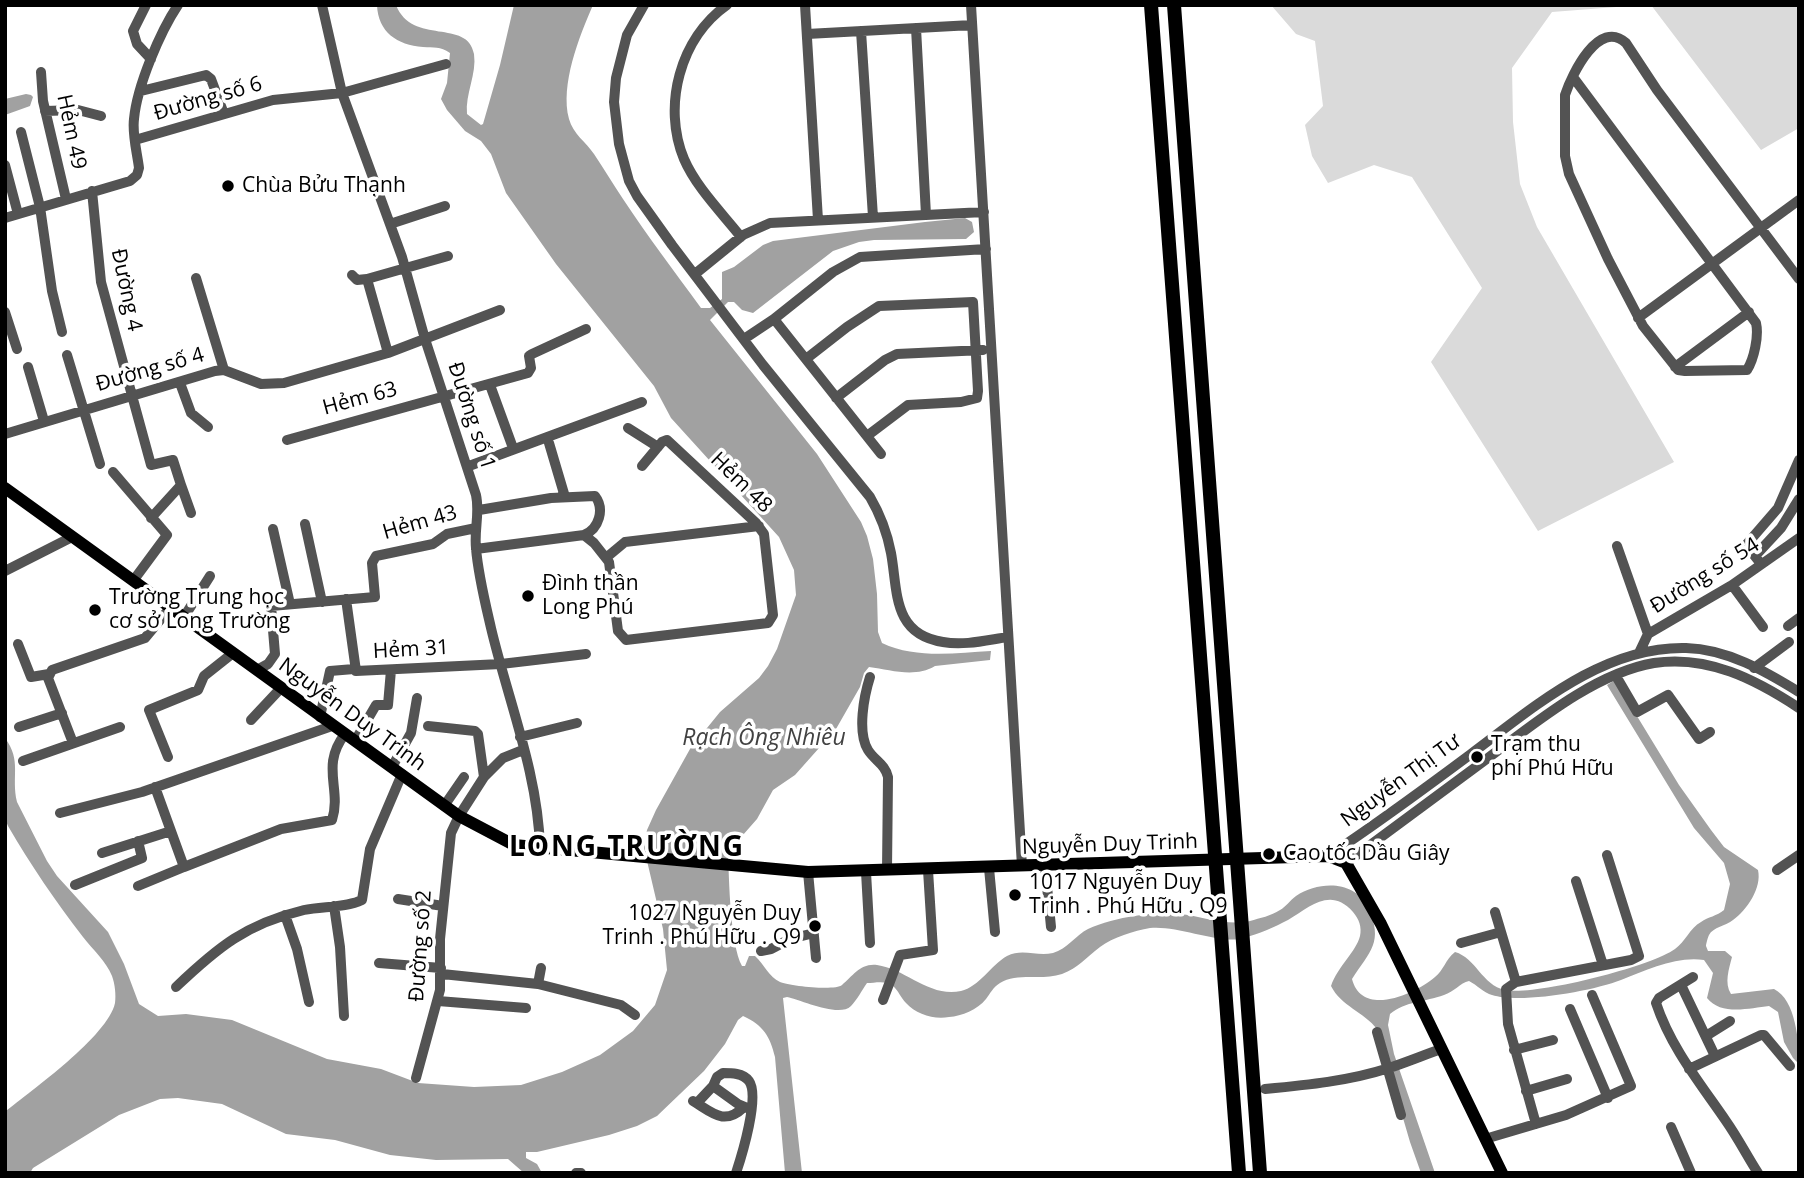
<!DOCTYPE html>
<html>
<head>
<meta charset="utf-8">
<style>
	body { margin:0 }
	#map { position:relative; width:1804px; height:1178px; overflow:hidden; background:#fff; font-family:"Open Sans",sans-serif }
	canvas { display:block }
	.frame { position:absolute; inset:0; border:7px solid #000; pointer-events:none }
</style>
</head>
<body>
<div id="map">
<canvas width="1804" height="1178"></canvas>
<div class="frame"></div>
</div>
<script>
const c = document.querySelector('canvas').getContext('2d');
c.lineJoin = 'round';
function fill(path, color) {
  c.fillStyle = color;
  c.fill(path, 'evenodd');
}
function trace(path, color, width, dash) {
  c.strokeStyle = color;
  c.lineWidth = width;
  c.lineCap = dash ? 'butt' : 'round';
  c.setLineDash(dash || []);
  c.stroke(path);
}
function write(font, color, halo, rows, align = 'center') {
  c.font = font + ' "Open Sans",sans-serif';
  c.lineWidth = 7;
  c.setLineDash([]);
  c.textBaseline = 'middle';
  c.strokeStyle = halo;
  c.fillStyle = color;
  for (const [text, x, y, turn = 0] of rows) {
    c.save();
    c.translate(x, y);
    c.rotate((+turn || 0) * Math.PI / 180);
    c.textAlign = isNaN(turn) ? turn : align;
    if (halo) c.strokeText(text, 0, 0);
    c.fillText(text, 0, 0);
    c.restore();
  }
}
const green = new Path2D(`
	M1271,5H1642L1552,12L1512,68L1513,122L1520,184L1537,227L1674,462L1538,531L1431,362L1482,288L1412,177L1374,165L1328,183L1312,156L1305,125L1323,106L1315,41L1296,34Z
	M1651,5H1799V128L1761,150Z`);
const water = new Path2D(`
	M377,5H396C412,46 468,18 474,54C477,74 465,94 467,114L481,125L483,124L500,65L514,5H593C579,37 560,85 569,119C573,134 586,142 594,154C604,169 613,184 623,199C648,237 675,272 701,308H710L722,299V272L734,267L763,245L773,241L925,222L965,218L972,222L974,232L966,239L874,240L859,242L833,251L753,313L742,310L734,302H728L710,320L817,454L861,522L867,536L873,559L877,594L878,632L882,643C916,659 955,653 991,651L990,660L935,666C915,678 891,670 869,667L864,673L860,687L836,729L795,775L773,790L757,819L728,852C729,879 730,944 742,966H745L749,956H755C764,964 769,977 780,982C790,986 835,991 842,985C853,976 860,963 877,965C906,969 930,998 961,991C979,987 991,965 1007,956C1023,948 1037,957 1053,953C1067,949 1076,935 1088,929C1101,923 1120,918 1134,916C1149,913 1166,913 1181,914C1204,917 1227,926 1250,921C1260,918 1271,916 1280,910C1286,907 1290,900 1296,896C1319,881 1355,880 1368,908C1384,942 1370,951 1352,979C1362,1018 1415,994 1435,977C1444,970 1445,960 1455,952C1476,958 1482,985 1505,990C1535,996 1650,967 1675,949C1685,942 1690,928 1701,922C1708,917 1717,916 1724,910L1730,884L1724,863L1694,828L1607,685L1615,680L1679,785L1711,830L1724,847L1758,870C1762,888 1747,910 1733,920C1726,926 1713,927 1709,935C1708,937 1706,944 1706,946L1708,951H1725L1732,957C1729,969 1724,983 1731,994L1774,989C1796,1000 1799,1042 1799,1064L1793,1058L1784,1042L1778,1012L1769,1006C1750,1008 1721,1016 1707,998L1713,973L1704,960C1676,956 1647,970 1621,980C1593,991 1520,1004 1492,995C1484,993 1477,985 1469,981C1460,983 1454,992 1444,995C1425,1002 1406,1001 1390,1014L1388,1025L1394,1054L1435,1173H1421L1410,1142L1377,1029C1364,1012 1341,1006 1331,986C1338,966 1356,952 1360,936C1362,927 1359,919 1353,912C1330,886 1309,908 1288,920C1275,927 1258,934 1244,938C1221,945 1178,925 1150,928C1134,931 1113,937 1100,947C1087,957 1078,968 1062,974C1042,981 1017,972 1000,983C993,987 990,994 986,999C977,1010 962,1016 949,1017C934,1020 916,1014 906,1003C901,998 898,990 893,986C886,980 875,983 867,983C862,990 857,1000 851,1006C839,1018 802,1000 787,997L783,998L802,1173H785L775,1057C770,1036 763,1025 743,1016L738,1020L725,1044L704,1071L657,1116L637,1126L609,1135L537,1152H526V1158L537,1164L542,1173H524L508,1159L436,1160L390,1155L335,1140L286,1134L222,1104L178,1098L160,1099L119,1115L33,1168L30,1173H5V1112C32,1090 108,1036 115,1003C116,995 115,984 112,976C106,961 93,950 83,937C56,902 30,864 8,826L5,819V738C22,761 11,776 17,802L47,861L57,876L108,932L124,964L139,1004L158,1016L186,1014L232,1020L327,1059L381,1069L418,1083L474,1087L521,1085L562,1072L600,1055L633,1031L655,1005L667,970L663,929L644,848L647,830L656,810L690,749L720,712L759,678L768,666L777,649L796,595L794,570L779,537L671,418L654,386L556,264L506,193L491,154L481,141L465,131L447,110L441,99L447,83L450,53C440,46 434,48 423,47C397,45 378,32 377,5Z
	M26,94L31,95L33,97L30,106L5,115V99Z`);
const minor = new Path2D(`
	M146,5L133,31L137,44L151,59
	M322,5L342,93L402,257L425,339L476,495C480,513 474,530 476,548C478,574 485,602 491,628C508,700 538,773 540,848
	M644,5L627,35L616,78L614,102L619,144L629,181L637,196L672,245L763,365L870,497C880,514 887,532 891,553C898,591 892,634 943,642C964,646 987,640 1008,637
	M727,5C680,38 662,106 684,159C696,187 722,213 741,237
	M805,5L818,220
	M971,5L1022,866
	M916,28L926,215
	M861,31L873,217
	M807,34L972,25
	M41,72L43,101L66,199
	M1573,77L1756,323C1759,336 1754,359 1747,370L1685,371L1678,370L1643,326L1608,259L1569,174L1565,156V95C1572,74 1599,18 1626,43L1657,90L1799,279
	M141,91L206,75L211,79L224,114
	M45,111L78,110L101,116
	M21,132L40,207L52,291L62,332
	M135,140L273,100L342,93L446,64
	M5,165L18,214
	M92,191L101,282L151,465L173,460L181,485L151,518
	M5,218L130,181L137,175L139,168C137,152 132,134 134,119C137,86 160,32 178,5
	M390,224L445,206
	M695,274L743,235L770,223L984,212
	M352,275L357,280L367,279
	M196,278L224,370
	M5,312L17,349
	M1638,318L1799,200
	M774,319L881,454
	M744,339L774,319L833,272L860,257L986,249
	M388,353L367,279L448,256
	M67,355L100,464
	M806,359L847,327L879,306L973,302L978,391L977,398L961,402L908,405L867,436
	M28,367L44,421
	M1675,367L1749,312
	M180,383L191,413L208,427
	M490,385L513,448
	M836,398L885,360L897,354L983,350
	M628,428L658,447
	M5,434L215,371L224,370L261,384L284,383L388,353L500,310
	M287,440L528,373L531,368L529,356L532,354L586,329
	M549,443L565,497
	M469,466L642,402
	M113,472L167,535L133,581
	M181,485L191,513
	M479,510L551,498L595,496C605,509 599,529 584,535
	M305,524L322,602
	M273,529L290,604
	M1617,546L1648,634
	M476,549L584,535L594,543L609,562L618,631L626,640L768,623L773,615L764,534L756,523L667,440L662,442L642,466
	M1755,556L1781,528L1799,499
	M607,557L625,542L759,526
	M1761,564L1746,545L1778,508L1799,460
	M5,571L72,537
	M1732,585L1763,627
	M346,599L356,671L501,664L586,654
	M184,617L210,576
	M1788,626L1799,618
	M18,644L31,677L49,674
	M1639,653L1648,634L1732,585L1799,538
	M1754,668L1789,642
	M257,670L268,664L275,654L271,606L375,597L372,563L376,556L433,544L447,534L476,528
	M1616,676L1637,712L1668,695L1699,739L1710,732
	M870,677C864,696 857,732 868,750C875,761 885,764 888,777L887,870
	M320,717L330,671L354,669
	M251,720L281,688
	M19,727L62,713
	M520,737L577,723
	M355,741L376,705H388L391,670
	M73,743L48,678L52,670L145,638L170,608
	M168,757L149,710L198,690L204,676L233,653
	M23,761L120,727
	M392,767L411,733L417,698
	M484,777L503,758L523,750
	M444,806L464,777
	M60,813L142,792L332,726
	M102,853L171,831
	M1328,856C1377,824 1424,789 1471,754C1534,707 1603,646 1686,648C1727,649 1765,671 1799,692
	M1346,863C1394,828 1441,793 1488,758C1535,723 1595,673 1654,663C1708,655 1755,679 1799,708
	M1045,866L1051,927
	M184,867L281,829L332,820C342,789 320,766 345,734
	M989,868L995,932
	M1777,870L1799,855
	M808,872L816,958
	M866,872L870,943
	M1576,881L1603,965
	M75,885L142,858L138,841
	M138,886L184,867L155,787
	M398,899L443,906
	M334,906L340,947L344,1016
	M1495,912L1516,982L1506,989L1508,1024L1536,1124
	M285,915L297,949L309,1002
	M1461,943L1501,932
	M761,951L771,949L790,939L814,933
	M379,963L441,968
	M442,974L538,984L541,968
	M1693,977L1659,998L1656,1003C1671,1048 1700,1083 1726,1121C1738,1138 1747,1156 1758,1173
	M1516,982L1631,960L1639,956L1607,855
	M538,984L621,1005L635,1015
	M1681,985L1715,1056
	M176,987C218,947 246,924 304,910C322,906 345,908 362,900L370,849L402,774
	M883,1000L900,955L933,950L928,870
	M438,1001L526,1008
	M1570,1009L1608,1098
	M1377,1032L1401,1115
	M1706,1036L1730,1021
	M1514,1050L1553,1040
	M1689,1069L1761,1035H1764L1790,1066
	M416,1078L440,990V939L451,833L459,816L484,777L478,734L475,731L428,726
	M713,1086L738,1104L750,1109
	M1265,1089C1307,1085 1349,1081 1389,1068C1407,1062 1424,1055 1441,1049
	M1526,1091L1567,1079
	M693,1101C713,1113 724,1126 744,1107
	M697,1103L713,1086L717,1077L723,1073C731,1073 743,1073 749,1081C760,1096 742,1155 736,1173
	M1671,1127L1691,1173
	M1485,1139L1566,1115L1631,1086L1592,995
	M576,1173H581`);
const major = new Path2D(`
	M5,488L459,816L514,845L808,872L1328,856L1346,863L1381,924L1502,1173`);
const highway = new Path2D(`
	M1151,5L1239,1173
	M1174,5L1260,1173`);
const markers = [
	[228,186,7,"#000"],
	[528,596,7,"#000"],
	[95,610,7,"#000"],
	[1477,757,7,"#000"],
	[1269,854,7,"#000"],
	[1015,895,7,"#000"],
	[815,926,7,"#000"]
];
const streetNames = [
	["Đường số 6",208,99,-16],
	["Hẻm 49",71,132,78],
	["Đường 4",126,290,78],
	["Đường số 4",150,370,-16],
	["Hẻm 63",360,399,-15],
	["Đường số 1",471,416,72],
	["Hẻm 48",741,483,44],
	["Hẻm 43",420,523,-16],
	["Đường số 54",1705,576,-32],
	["Hẻm 31",411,650,-3],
	["Nguyễn Duy Trinh",352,715,36],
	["Nguyễn Thị Tư",1401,781,-36],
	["Nguyễn Duy Trinh",1110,845,-2],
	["Đường số 2",421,946,-86]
];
const poiNames = [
	["Chùa Bửu Thạnh",242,186],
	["Đình thần",542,584],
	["Long Phú",542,608],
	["Trường Trung học",109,598],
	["cơ sở Long Trường",109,622],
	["Trạm thu",1491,745],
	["phí Phú Hữu",1491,769],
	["Cao tốc Dầu Giây",1283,854],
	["1017 Nguyễn Duy",1029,883],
	["Trinh . Phú Hữu . Q9",1029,907],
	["1027 Nguyễn Duy",801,914,"right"],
	["Trinh . Phú Hữu . Q9",801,938,"right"]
];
const waterNames = [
	["Rạch Ông Nhiêu",764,738]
];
const districtNames = [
	["LONG TRƯỜNG",627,848]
];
fill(green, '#dadada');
fill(water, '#a1a1a1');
trace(minor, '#535353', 10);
trace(major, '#000', 12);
trace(highway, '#000', 14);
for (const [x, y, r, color] of markers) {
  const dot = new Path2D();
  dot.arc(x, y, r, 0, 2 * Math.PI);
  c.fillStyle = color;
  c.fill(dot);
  trace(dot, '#fff', 2.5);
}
write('21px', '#000', '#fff', streetNames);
write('21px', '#000', '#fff', poiNames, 'left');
write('italic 23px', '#424242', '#fff', waterNames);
c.letterSpacing = '2px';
write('bold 28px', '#000', '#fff', districtNames);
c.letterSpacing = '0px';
</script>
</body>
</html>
